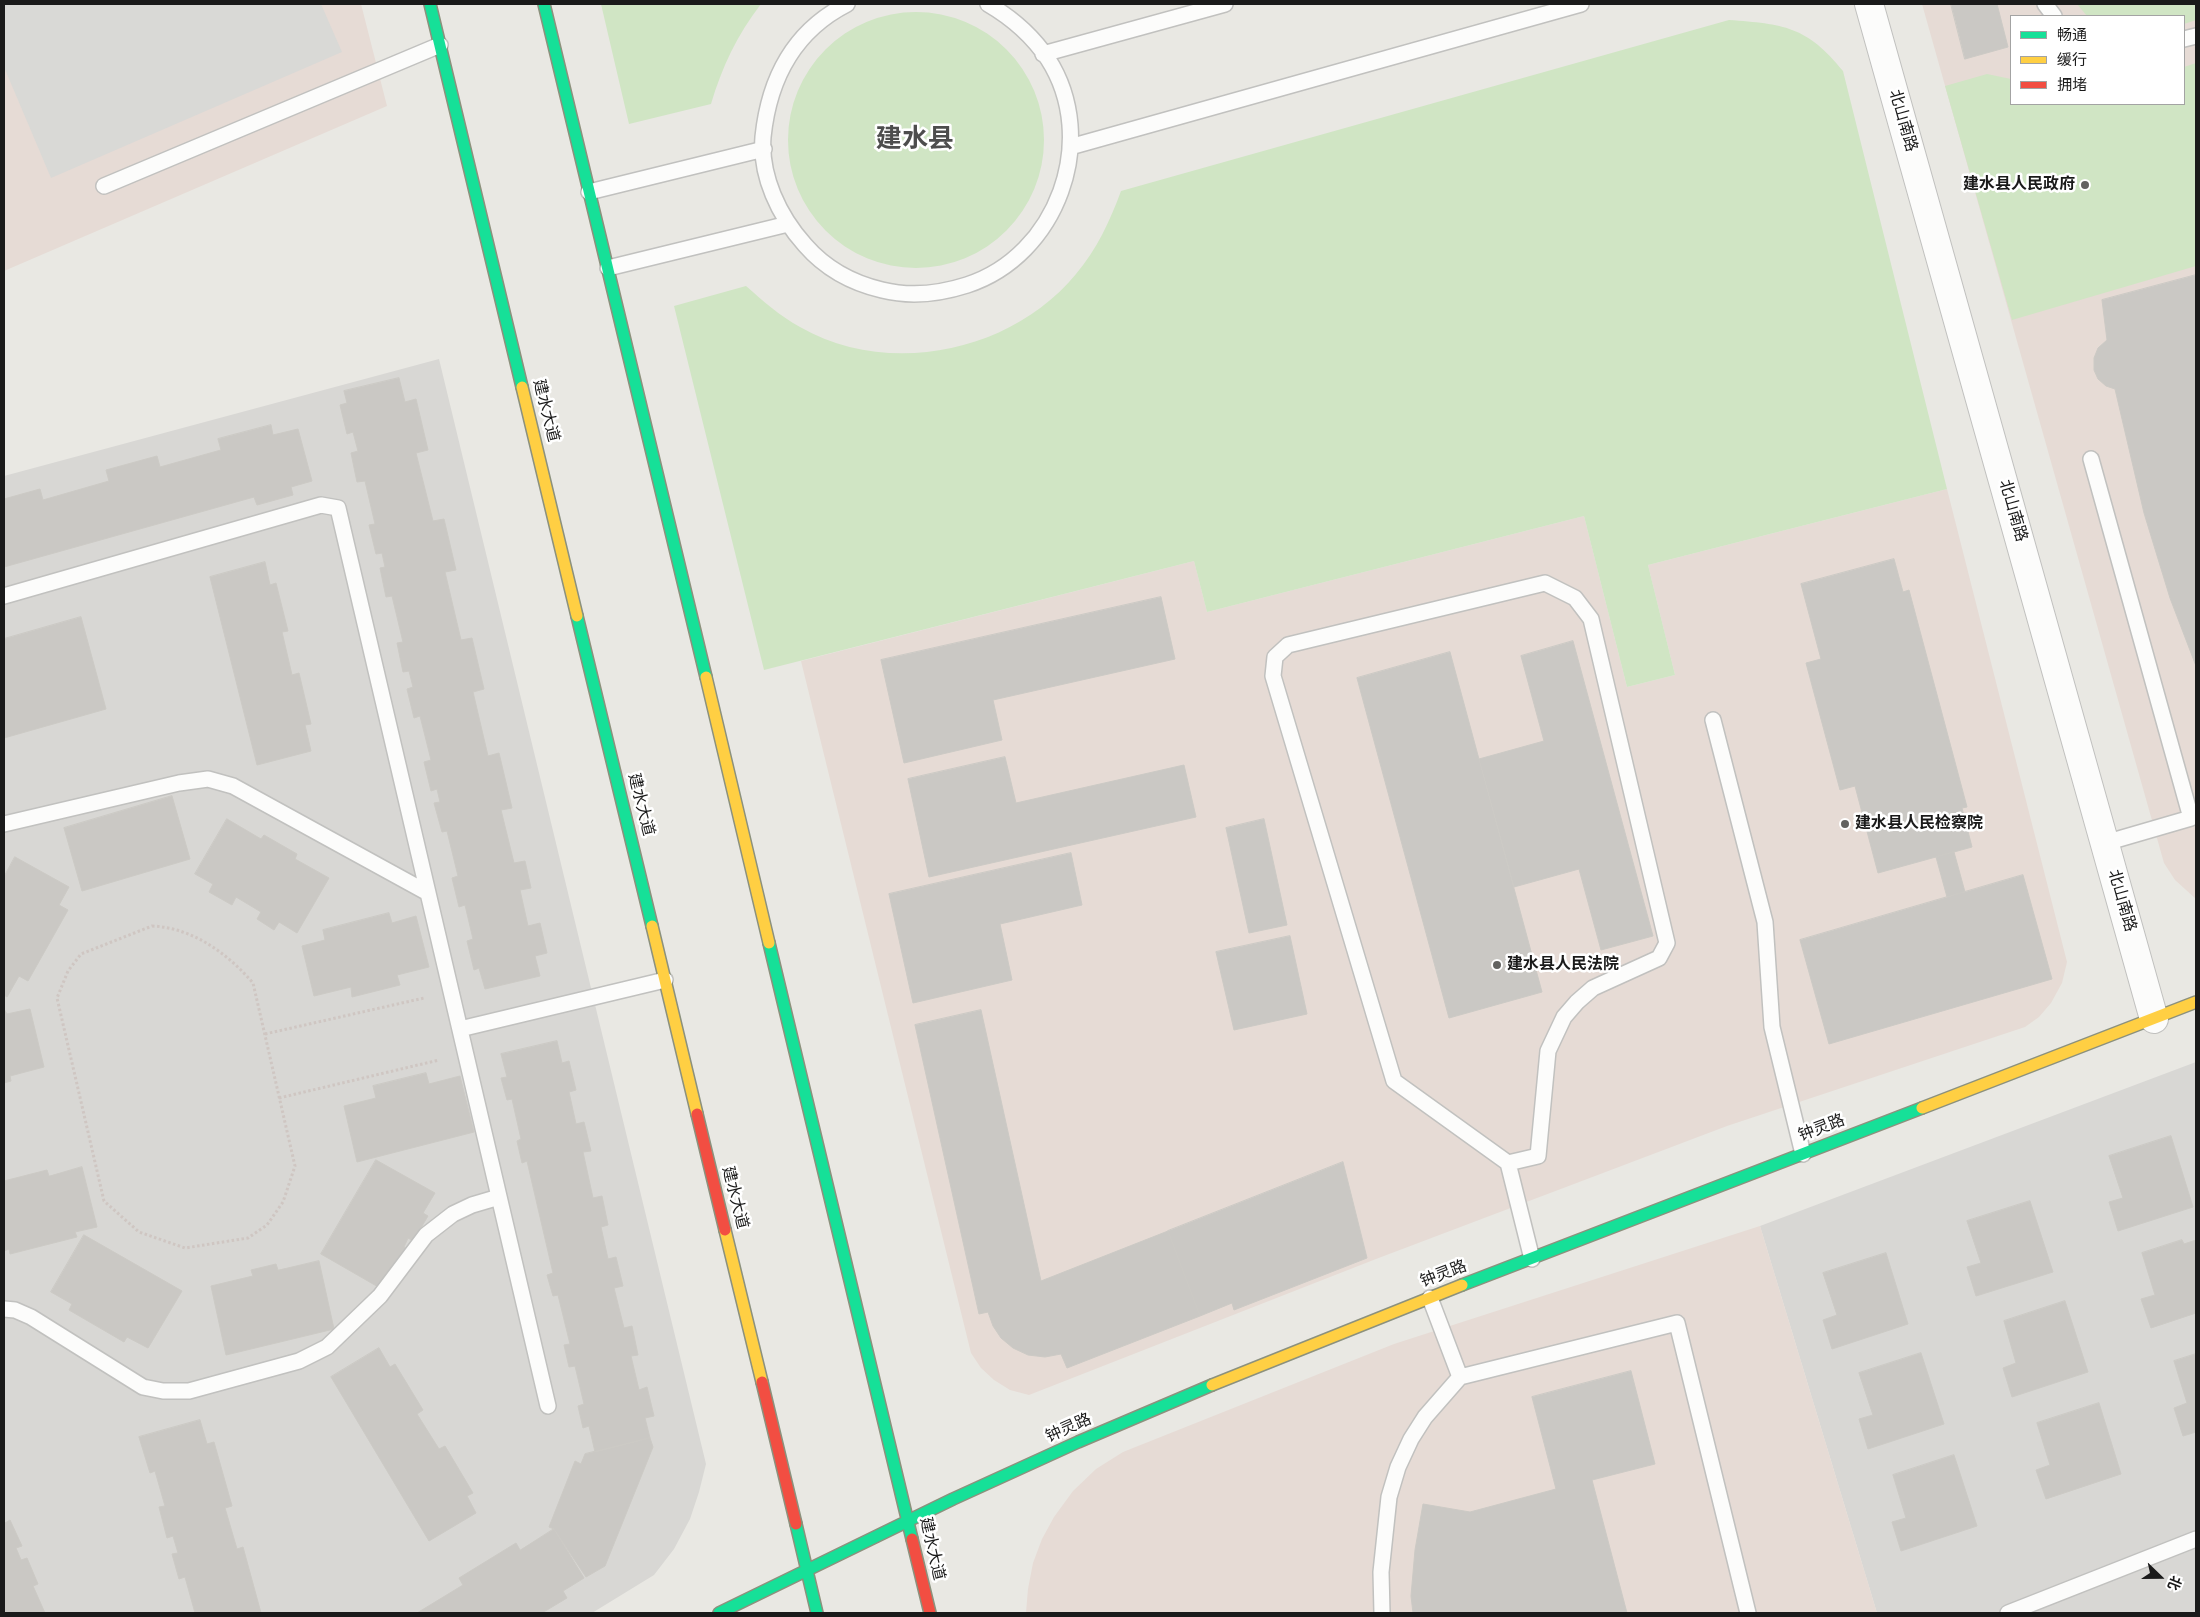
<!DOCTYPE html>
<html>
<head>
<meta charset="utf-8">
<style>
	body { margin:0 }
	#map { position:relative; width:2200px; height:1617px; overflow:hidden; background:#e9e8e3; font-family:"Source Sans 3","Noto Sans SC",sans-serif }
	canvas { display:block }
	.frame { position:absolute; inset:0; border:5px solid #1a1a1a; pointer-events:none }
	.legend { position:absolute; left:2010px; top:15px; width:175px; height:90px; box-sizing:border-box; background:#fff; border:1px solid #a3a3a3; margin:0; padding:6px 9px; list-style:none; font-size:15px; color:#1a1a1a }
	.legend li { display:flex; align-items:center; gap:10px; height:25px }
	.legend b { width:25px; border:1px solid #a3a3a3 }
	.north { position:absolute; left:2135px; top:1552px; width:50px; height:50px; -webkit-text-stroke:4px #fff; paint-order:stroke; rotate:112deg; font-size:14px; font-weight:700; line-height:20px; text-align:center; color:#1a1a1a }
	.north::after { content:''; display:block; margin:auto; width:18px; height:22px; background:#1a1a1a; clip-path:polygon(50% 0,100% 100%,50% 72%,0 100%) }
</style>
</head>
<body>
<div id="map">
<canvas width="2200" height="1617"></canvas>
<div class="frame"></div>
<ul class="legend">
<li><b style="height:6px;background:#16e098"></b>畅通</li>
<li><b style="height:6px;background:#ffcf43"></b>缓行</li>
<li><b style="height:6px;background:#f24e42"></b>拥堵</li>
</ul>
<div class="north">北</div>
</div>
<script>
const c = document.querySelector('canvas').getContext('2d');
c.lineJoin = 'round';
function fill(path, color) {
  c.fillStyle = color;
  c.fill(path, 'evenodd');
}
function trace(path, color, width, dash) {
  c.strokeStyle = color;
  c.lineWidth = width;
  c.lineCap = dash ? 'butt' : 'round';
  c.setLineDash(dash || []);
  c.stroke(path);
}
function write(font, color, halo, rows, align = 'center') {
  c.font = font + ' "Source Sans 3","Noto Sans SC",sans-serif';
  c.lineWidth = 5;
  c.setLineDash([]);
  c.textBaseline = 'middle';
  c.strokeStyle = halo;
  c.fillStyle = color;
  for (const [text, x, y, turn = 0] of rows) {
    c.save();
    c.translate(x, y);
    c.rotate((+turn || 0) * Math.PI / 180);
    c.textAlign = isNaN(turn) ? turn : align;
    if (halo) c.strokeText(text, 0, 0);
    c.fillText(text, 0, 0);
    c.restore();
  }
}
const residential = new Path2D(`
	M439,359L706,1464L699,1492L690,1519L674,1549L654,1575L592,1613H4V476Z
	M2196,1062V1613H1877L1760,1226Z`);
const commercial = new Path2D(`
	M4,4H361L387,106L4,271Z
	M1922,4H2196V899L2175,880L2164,863ZM2011,16H2184V104H2011Z
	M1947,489L2067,962L2062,983L2051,1003L2039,1017L2025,1027L1727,1126L1376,1259L1029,1395L1010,1390L994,1380L981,1368L971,1353L801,661L1194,561L1207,612L1584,516L1627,687L1675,675L1648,565Z
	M1760,1226L1877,1613H1026L1028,1589L1033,1563L1042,1539L1054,1517L1073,1491L1096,1469L1123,1452L1394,1344Z`);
const grass = new Path2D(`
	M601,4H761C737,35 722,67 711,104L629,124Z
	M2077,4H2196V20L2184,24V16H2087Z
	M788 140a128 128 0 1 1 256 0a128 128 0 1 1-256 0Z
	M1729,20C1783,24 1807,26 1843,71L1947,489L1648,565L1675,675L1627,687L1584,516L1207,612L1194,561L764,670L674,306L746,286C763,301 780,316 800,327C889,378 1012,352 1076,274C1097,249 1110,221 1121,191Z
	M2196,63V266L2012,320L1945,86L1987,74L2011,79V104H2184V67Z`);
const parking = new Path2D(`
	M4,4H321L342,52L51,178L4,67Z`);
const building = new Path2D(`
	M1951,4H1997L2008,47L1965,59Z
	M2196,275V666L2170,598L2144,513L2115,389L2106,386L2098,379L2094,370V358L2098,348L2107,340L2102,300Z
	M399,378L405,402L416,399L428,450L416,453L433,521L444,519L456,570L445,572L461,640L472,638L484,689L473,692L488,756L499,753L512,808L501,810L514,863L525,861L531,888L520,890L528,926L540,923L547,953L535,956L540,976L485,989L479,968L474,970L467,941L473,939L465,905L459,907L452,878L458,876L447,831L442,832L434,803L440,802L437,789L431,791L424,762L431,760L420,716L414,718L407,689L413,687L409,671L403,672L397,643L403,642L392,596L386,597L380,568L385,567L382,553L376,554L369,525L375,524L365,481L357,482L351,453L358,451L353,432L347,434L340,405L347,403L344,391Z
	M271,425L273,435L298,429L312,481L291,487L293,495L257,505L254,497L4,567V499L40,489L43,500L109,481L106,470L157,456L160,467L221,450L218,439Z
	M1894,559L1903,592L1909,590L1967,807L1962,808L1972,847L1878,873L1855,786L1840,790L1806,663L1821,659L1801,584Z
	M265,562L270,585L276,583L288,631L282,632L292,675L299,673L311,724L305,725L311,751L257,765L210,577Z
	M1161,597L1175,659L993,700L1002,740L904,763L881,660Z
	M81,617L106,709L4,738V639Z
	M1573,641L1653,936L1601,950L1579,869L1514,887L1479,759L1544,741L1521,656Z
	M1450,652L1542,992L1449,1018L1357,678Z
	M1005,757L1016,803L1184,765L1196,817L929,877L908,779Z
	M172,796L190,859L82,891L64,828Z
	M227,819L261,839L264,835L297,854L295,859L329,878L297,933L279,922L274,930L257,919L261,912L236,897L232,905L209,892L213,884L195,874Z
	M1264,819L1287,925L1249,933L1226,828Z
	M1954,852L1965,892L1947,897L1936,857Z
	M1071,853L1082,905L1000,924L1012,980L913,1003L889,894Z
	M15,857L69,887L59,905L68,910L28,981L19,976L7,997L4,995V877Z
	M2023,875L2052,979L1829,1044L1800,940Z
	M389,913L392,923L416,916L429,967L397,975L400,985L352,997L351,987L314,996L302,946L325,940L323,930Z
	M1290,936L1307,1014L1234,1030L1216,952Z
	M4,1009L7,1014L30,1009L44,1067L10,1076L11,1081L4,1083Z
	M981,1010L1041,1281L1168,1231L1200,1316L1067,1368L1061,1354L1045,1357L1028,1355L1013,1348L1001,1338L993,1326L988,1312L979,1314L915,1025Z
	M557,1041L562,1063L569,1061L576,1090L569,1092L576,1124L584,1122L591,1151L583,1152L593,1198L602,1196L608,1225L601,1227L608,1259L616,1257L623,1286L614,1288L624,1328L632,1326L638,1355L631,1356L639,1390L647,1387L654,1416L645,1418L650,1438L595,1452L589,1426L583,1428L578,1406L584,1404L575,1366L569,1367L564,1345L570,1344L558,1295L553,1296L547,1275L553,1273L527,1161L522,1163L517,1141L521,1139L512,1099L507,1100L501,1078L507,1077L501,1054Z
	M426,1073L429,1084L460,1076L474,1132L357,1162L344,1106L376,1098L373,1086Z
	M2171,1136L2193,1207L2118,1231L2109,1202L2123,1198L2109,1156Z
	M376,1160L435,1193L423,1213L428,1216L413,1241L408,1238L404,1247L408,1250L380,1288L321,1254Z
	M1343,1162L1367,1258L1234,1310L1232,1303L1200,1316L1168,1231Z
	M82,1167L97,1227L75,1232L77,1237L10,1254L9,1249L4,1251V1181L47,1170L49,1176Z
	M2030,1201L2053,1272L1976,1296L1967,1267L1981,1263L1967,1221Z
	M84,1235L182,1291L148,1348L127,1337L124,1342L69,1310L72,1304L51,1292Z
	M2182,1240L2184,1244L2196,1240V1313L2151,1328L2141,1299L2155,1295L2142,1253Z
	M1886,1253L1908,1324L1832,1349L1823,1320L1837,1315L1823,1273Z
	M319,1261L334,1329L226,1355L211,1286L253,1276L251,1270L276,1264L278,1270Z
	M2065,1301L2088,1372L2012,1397L2003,1368L2016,1363L2004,1321Z
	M379,1348L390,1367L395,1364L423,1410L417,1414L439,1449L445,1446L473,1493L467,1496L476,1513L429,1541L331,1377Z
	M1921,1353L1944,1424L1868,1449L1859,1419L1873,1415L1859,1373Z
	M2196,1354V1432L2183,1436L2174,1408L2187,1403L2174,1361Z
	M1631,1371L1655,1464L1592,1480L1627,1613H1413L1411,1596L1415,1550L1423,1504L1470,1512L1556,1489L1532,1397Z
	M2099,1403L2121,1474L2046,1499L2036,1470L2050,1465L2037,1423Z
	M200,1420L207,1444L214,1442L232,1506L225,1508L237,1549L243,1547L261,1613H195L185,1577L179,1579L172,1554L178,1553L173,1536L167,1538L159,1507L165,1506L155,1471L150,1473L139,1437Z
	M650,1438L653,1447L605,1566L586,1577L554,1529L549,1527L575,1461L581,1464L585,1454Z
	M1954,1455L1977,1526L1901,1551L1892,1522L1906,1518L1893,1475Z
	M4,1520L5,1523L10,1520L22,1546L16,1548L21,1560L27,1558L38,1584L33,1586L45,1613H4Z
	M554,1529L584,1578L563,1591L567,1598L542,1613H417L463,1585L459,1578L516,1543L520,1550Z`);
const path = new Path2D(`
	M152,926C193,928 227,953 253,983L295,1166L283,1202L267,1225L248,1238L185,1248L139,1232L104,1201L57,998L68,971L81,954Z
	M265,1034L424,998
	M279,1098L439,1060`);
const lane = new Path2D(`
	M847,4C794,31 769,79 763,137C760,176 779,216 805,245C825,268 852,283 882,290C910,297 939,294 967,285C1057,256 1100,140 1048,59C1032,35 1012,18 988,4
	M2045,4L2054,16
	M2184,39L2196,36
	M1043,54L1225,4
	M1070,147L1581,4
	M104,186L440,45
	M589,192L764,149
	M608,268L788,224
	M2091,459L2191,818L2105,843
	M4,596L321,505L338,508L548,1406
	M1713,720L1765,922L1772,1027L1803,1154
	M4,824L179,783L208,779L233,786L428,893
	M460,1029L665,980
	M1508,1163L1538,1156L1548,1051L1564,1017L1577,1002L1593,988L1659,958L1667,943L1591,619L1575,598L1545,583L1288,645L1275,657L1273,676L1394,1081L1508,1163L1532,1259
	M1430,1298L1460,1377
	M4,1309L15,1310L31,1317L143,1387L163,1391H189L299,1361L327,1347L380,1296L426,1235L453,1214L472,1205L499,1197
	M1382,1613L1381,1572L1389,1497L1398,1467L1411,1439L1425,1417L1460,1377L1677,1323L1748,1613
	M2008,1613L2196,1539`);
const street = new Path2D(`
	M1869,4L2154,1019`);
const fast = new Path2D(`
	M430,4L522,387
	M544,4L706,677
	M577,616L652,926
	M769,943L912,1539
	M1462,1285L1922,1108
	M796,1524L817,1613
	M719,1613L953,1499L1078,1442L1212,1385`);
const slow = new Path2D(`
	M522,387L577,616
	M706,677L769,943
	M652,926L697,1114
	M1922,1108L2196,1002
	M725,1230L762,1382
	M1212,1385L1462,1285`);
const jam = new Path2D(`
	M697,1114L725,1230
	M762,1382L796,1524
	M912,1539L930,1613`);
const markers = [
	[2085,185,5,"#626260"],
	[1845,824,5,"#626260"],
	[1497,965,5,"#626260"]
];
const streetNames = [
	["北山南路",1902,121,74],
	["建水大道",545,411,76],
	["北山南路",2012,511,74],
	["建水大道",640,805,76],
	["北山南路",2121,901,74],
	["钟灵路",1822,1129,-21],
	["建水大道",734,1198,76],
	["钟灵路",1444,1275,-21],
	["钟灵路",1069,1429,-24],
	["建水大道",931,1549,77]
];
const poiNames = [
	["建水县人民政府",2075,185,"right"],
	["建水县人民检察院",1855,824],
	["建水县人民法院",1507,965]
];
const townNames = [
	["建水县",915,141]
];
fill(residential, '#d8d7d4');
fill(commercial, '#e6dbd5');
fill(grass, '#d0e5c4');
fill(parking, '#d9d9d6');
fill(building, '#cac8c4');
trace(building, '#cccac5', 1);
trace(lane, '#c1c1bf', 18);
trace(street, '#c1c1bf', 30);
trace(fast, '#8c917d', 14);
trace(slow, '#8c917d', 14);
trace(jam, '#8c917d', 14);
trace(path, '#cfc6c2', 3, [2.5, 2.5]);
trace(lane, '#fcfcfb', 15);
trace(street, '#fcfcfb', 28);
trace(fast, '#16e098', 11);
trace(slow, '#ffcf43', 11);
trace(jam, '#f24e42', 11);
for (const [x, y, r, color] of markers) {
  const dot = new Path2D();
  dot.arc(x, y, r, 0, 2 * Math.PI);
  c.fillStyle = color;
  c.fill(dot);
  trace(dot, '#fff', 2);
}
write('16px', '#1a1a1a', '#fff', streetNames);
write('bold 16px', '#1a1a1a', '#fff', poiNames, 'left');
write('bold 26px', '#4d4d4d', '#fff', townNames);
</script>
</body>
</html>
